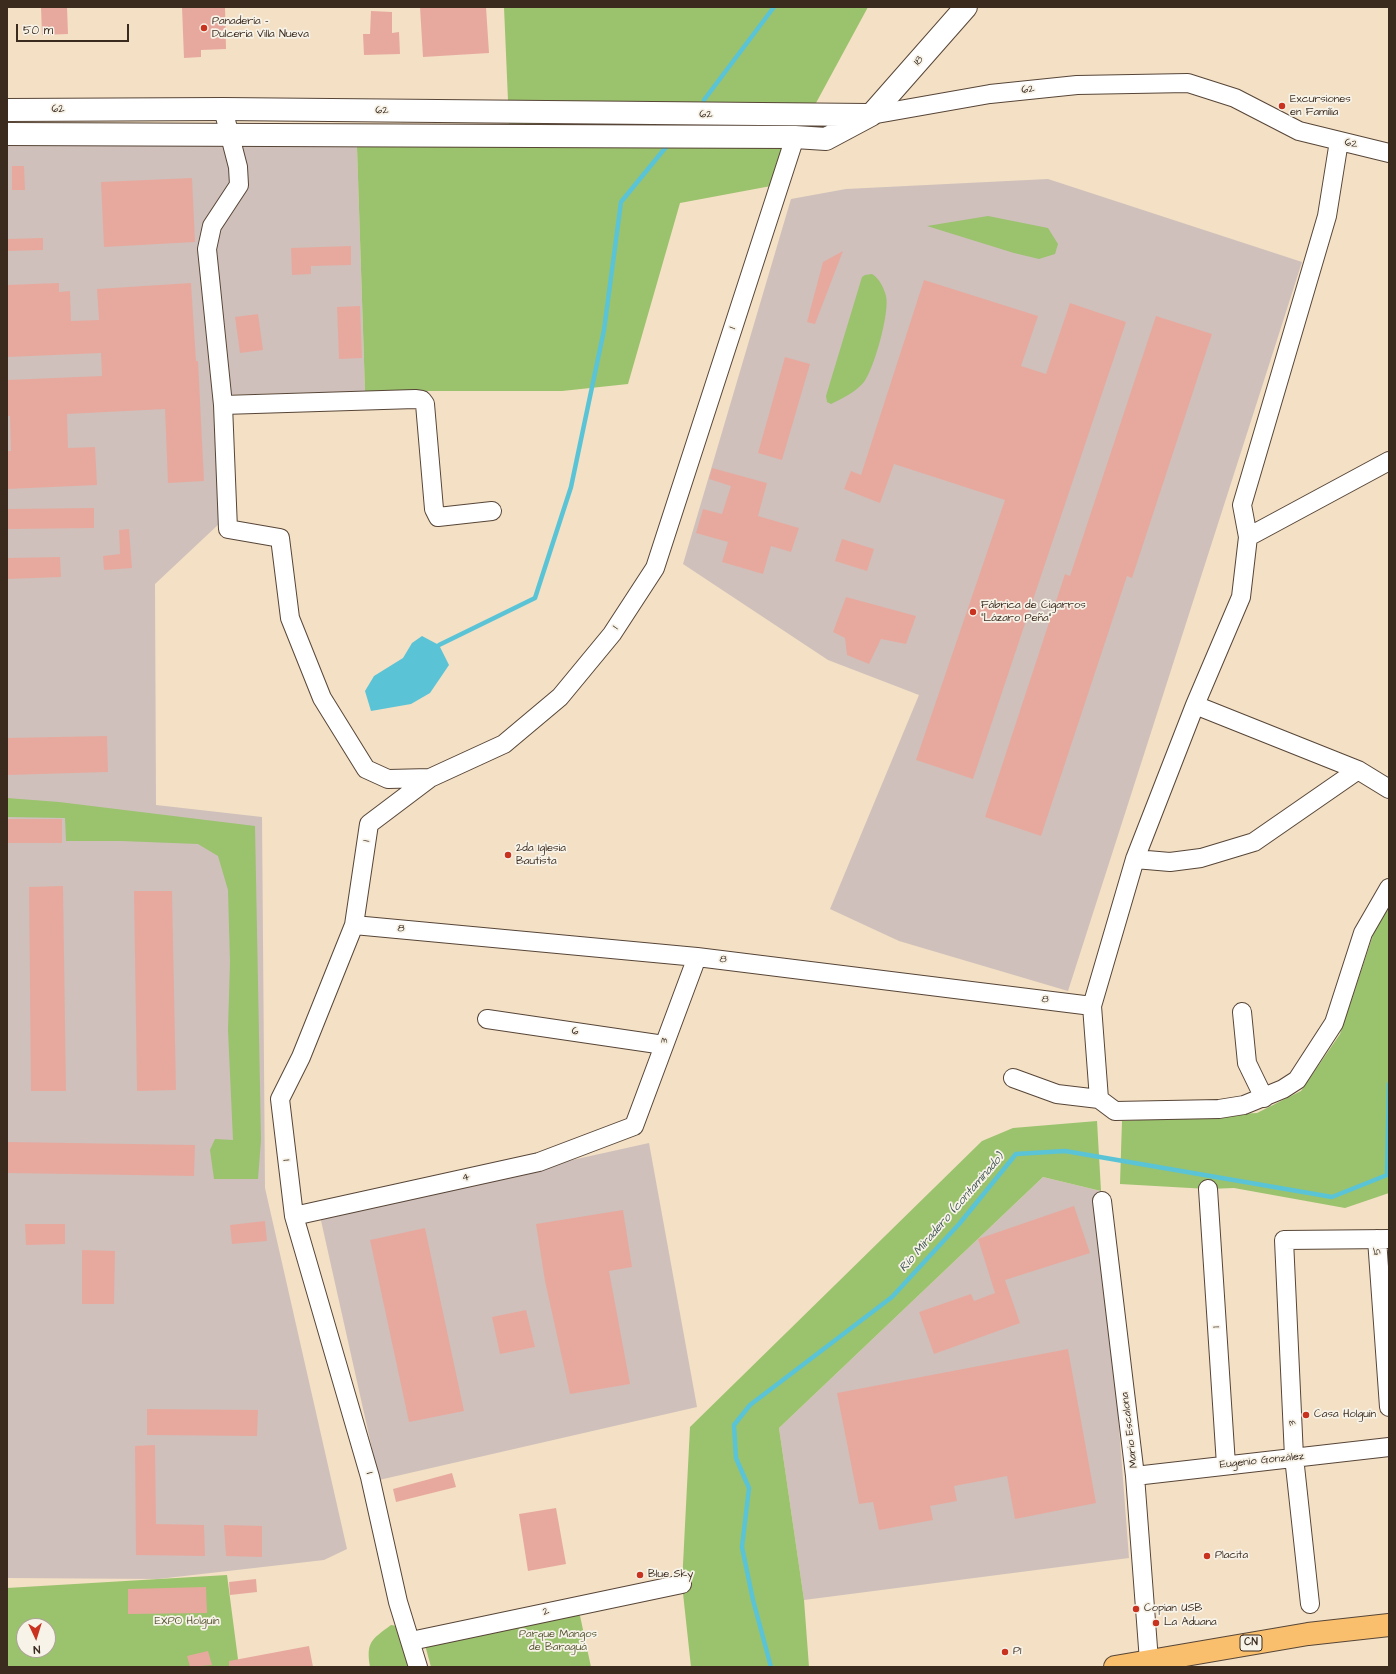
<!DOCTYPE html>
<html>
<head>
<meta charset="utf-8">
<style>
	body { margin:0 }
	#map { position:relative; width:1396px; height:1674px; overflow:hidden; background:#f3e0c5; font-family:"Architects Daughter",sans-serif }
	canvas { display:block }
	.frame { position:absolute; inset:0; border:8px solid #3b2a1e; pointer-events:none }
	.north { position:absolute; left:16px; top:1618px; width:40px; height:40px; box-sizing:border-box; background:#f7f3e8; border:1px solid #aca397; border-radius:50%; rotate:176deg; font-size:11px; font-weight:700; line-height:16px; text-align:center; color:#3b2a1e }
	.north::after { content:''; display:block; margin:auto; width:14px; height:18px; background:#c8321e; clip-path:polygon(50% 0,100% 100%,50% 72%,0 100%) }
	.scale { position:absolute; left:16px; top:24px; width:113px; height:18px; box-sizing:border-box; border:2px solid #3b2a1e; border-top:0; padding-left:5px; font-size:12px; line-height:14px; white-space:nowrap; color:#3b2a1e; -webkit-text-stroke:3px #f7f3e8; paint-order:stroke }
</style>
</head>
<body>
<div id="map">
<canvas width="1396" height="1674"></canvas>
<div class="frame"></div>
<div class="north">N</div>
<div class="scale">50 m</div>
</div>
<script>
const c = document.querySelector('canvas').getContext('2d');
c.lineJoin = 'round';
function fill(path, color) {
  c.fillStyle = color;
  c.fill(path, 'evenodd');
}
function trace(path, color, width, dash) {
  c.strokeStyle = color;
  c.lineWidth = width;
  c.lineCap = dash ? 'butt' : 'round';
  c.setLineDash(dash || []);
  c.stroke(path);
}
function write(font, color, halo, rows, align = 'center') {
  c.font = font + ' "Architects Daughter",sans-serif';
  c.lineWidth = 3.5;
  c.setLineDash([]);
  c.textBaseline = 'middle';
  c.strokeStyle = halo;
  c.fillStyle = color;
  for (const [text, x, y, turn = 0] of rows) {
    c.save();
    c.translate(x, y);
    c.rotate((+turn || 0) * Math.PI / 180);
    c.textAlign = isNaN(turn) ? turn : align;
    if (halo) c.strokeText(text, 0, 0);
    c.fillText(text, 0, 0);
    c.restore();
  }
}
const industrial = new Path2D(`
	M219,145L357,147L365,391L220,395V523L155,584L156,805L262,817L265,1188L347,1549L324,1560L158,1579L7,1578V146Z
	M1048,179L1302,262L1068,991L899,941L830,909L919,695L828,660L683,564L791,199L846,189Z
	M649,1143L697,1407L379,1480L320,1216Z
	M1043,1177L1101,1191L1129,1558L804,1600L779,1428Z`);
const green = new Path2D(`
	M504,7H868L771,186L680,203L628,384L562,391H365L357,147H510Z
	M988,216L1048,228L1058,244L1055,254L1039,259L1014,253L927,226Z
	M872,274C879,278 884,288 886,296C890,312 874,369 864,382C856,392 843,398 831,404L827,402L826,396L862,277L865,275Z
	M7,798L59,802L255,826L261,1140L258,1179H214L210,1150L215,1139L233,1140L228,1030L230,962L228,890L218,856L198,844L121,841H66L65,818L7,817Z
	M1389,900V1193L1345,1208L1234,1188L1208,1189L1120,1184L1122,1121L1257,1113L1301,1091L1340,1034L1381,911Z
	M1097,1121L1101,1191L1043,1177L779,1428L804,1600L809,1667H691L682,1584L690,1427L982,1141L1013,1128Z
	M227,1575L239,1667H7V1588ZM24,1626H48V1650H24Z
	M579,1611L591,1667H431L425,1645Z
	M391,1625L397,1626L412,1667H370C366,1642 371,1640 391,1625Z`);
const water = new Path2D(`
	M422,636L439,645L449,665L430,693L411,704L371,711L365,691L374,676L403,658L412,643Z`);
const stream = new Path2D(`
	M704,100L774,7
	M439,645L535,598L571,487L604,330L621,202L666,147
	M771,1667L753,1600L742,1547L749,1488L736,1458L734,1425L750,1405L892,1297L960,1223L1016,1154L1065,1151L1332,1197L1387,1175L1389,1084`);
const building = new Path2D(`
	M41,7H67L68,34L42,35Z
	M182,7H225L226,49L201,50V57L184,58Z
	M420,7H486L489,53L423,57Z
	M371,11L392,12V33L399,32L400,54L364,55L363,34H370Z
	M12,166H24L25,190H12Z
	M192,178L195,242L104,247L101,182Z
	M43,238V250L7,251V239Z
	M351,246V265L311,266V274L292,275L291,248Z
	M843,251L815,324L807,322L823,262Z
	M924,280L1038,316L1021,366L1046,374L1070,303L1126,322L973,779L916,760L1005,500L894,464L880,503L844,489L851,471L861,475Z
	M59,283V292L70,291L71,321L99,320L97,289L191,283L196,361H198L204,481L168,483L165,409L67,414L68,448L95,447L97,485L7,489V451H11L10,416H7V380L102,376L101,353L7,357V285Z
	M360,306L362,358L339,359L337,307Z
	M258,314L263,350L240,353L235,317Z
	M1156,316L1212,334L1132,578L1127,576L1041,836L985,817L1065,574L1070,576Z
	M785,357L810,364L782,460L758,453Z
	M712,468L767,483L758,516L799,528L791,552L771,546L763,574L722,562L728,542L696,533L703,509L722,514L731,486L709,479Z
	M94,508V528L7,529V509Z
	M129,529L132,568L104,570L103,556L120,554L119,530Z
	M842,539L874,549L867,571L835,561Z
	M60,557L61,577L7,579V558Z
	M846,597L916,616L906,644L881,639L869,664L847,655L845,638L833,632Z
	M107,736L108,772L7,775V738Z
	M7,819H62V843H7Z
	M63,886L66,1091H31L29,887Z
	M134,891H172L176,1090L137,1091Z
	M7,1142L195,1145L194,1176L7,1173Z
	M1074,1206L1090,1253L1005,1280L1020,1323L934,1354L919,1312L971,1294L974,1301L995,1293L978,1239Z
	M623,1210L632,1267L609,1271L630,1384L570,1394L545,1281L536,1224Z
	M265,1221L267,1241L232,1244L230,1225Z
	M25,1224H65V1244L26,1245Z
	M425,1228L464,1411L409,1422L370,1240Z
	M82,1250L115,1251L114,1304H82Z
	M526,1310L535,1347L500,1354L492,1317Z
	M1068,1349L1096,1503L1015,1519L1007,1476L954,1486L957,1501L930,1506L933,1520L879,1530L873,1502L859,1504L837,1393Z
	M147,1409L258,1410L257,1436L147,1435Z
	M155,1445L156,1524L204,1525L205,1556L136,1555L135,1446Z
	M452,1473L456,1487L396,1502L393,1489Z
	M556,1508L566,1564L528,1571L519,1514Z
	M224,1525L262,1526V1557L226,1556Z
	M256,1579L257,1592L230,1595L229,1582Z
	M206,1587L207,1613L128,1614V1589Z
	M309,1646L313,1667H229V1661Z
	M208,1651L212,1665L190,1667L187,1656Z`);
const minor = new Path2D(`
	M223,109L238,167L239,185L212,226L207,249L223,405L228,529L280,538L290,618L322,698L366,769L388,779L430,778
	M871,115L990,94L1077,85L1188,83L1235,98L1299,131L1389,153
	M223,405L415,399L422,400L425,404L434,509L438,517L492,511
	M1248,537L1389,461
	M1195,705L1358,770L1389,789
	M1135,859L1170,862L1201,858L1254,842L1358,770
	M354,925L697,957L1092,1006
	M1242,1012L1247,1063L1264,1098
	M487,1019L664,1045
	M1013,1078L1057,1094L1099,1099L1115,1111L1219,1109L1244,1105L1283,1089L1297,1080L1334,1023L1363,933L1389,888
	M1099,1099L1092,1006L1135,859L1195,705L1241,597L1248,537L1242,505L1327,216L1339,141
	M1208,1189L1226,1465
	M1102,1201L1135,1476L1149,1661
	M294,1216L539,1162L634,1126L697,957
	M1377,1239L1389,1407
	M1135,1476L1389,1447
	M1310,1604L1294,1457L1284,1240L1389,1239
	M411,1641L682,1584
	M418,1667L398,1602L370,1477L294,1216L280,1099L301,1057L354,925L369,824L430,778L504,744L560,697L612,634L655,568L795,137`);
const tertiary = new Path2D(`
	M7,110L223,109L868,115
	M7,134L795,137L826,139L871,115L966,7`);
const primary = new Path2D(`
	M1115,1667L1308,1634L1389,1625`);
const markers = [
	[204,28,4,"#c8321e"],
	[1282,106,4,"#c8321e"],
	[973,612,4,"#c8321e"],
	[508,855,4,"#c8321e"],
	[1306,1415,4,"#c8321e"],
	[1207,1556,4,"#c8321e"],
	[640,1575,4,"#c8321e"],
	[1136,1609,4,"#c8321e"],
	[1156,1623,4,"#c8321e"],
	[1005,1652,4,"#c8321e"]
];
const shields = [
	[1251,1643,22]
];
const shieldNames = [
	["CN",1251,1643]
];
const poiNames = [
	["Panadería -",212,22],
	["Dulcería Villa Nueva",212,35],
	["Excursiones",1290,100],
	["en Familia",1290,113],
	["Fábrica de Cigarros",981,606],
	["\"Lázaro Peña\"",981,619],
	["2da Iglesia",516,849],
	["Bautista",516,862],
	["Casa Holguín",1314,1415],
	["Placita",1215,1556],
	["Blue Sky",648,1575],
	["Copian USB",1144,1609],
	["La Aduana",1164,1623],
	["P1",1013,1652]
];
const streetNames = [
	["18",919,61,-49],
	["62",1028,90,-6],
	["62",58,110],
	["62",382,111,1],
	["62",706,115,1],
	["62",1351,144,14],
	["1",733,328,-72],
	["1",616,628,-57],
	["1",367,841,-81],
	["8",401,929,5],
	["8",723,960,7],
	["8",1045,1000,7],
	["6",575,1032,8],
	["3",665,1041,-70],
	["1",287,1160,-97],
	["4",466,1178,-12],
	["5",1378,1251,-94],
	["1",1217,1327,-94],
	["3",1293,1423,-93],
	["Mario Escalona",1130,1430,-97],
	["Eugenio González",1262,1461,-6],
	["1",369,1473,74],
	["2",546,1612,-12]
];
const parkNames = [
	["EXPO Holguín",187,1622],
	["Parque Mangos",558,1635],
	["de Baraguá",558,1648]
];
const waterNames = [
	["Río Miradero (contaminado)",952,1213,-49]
];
fill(industrial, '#cfc0bb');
fill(green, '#9bc26d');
fill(water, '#5ac4d6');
trace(stream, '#5ac4d6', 4.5);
fill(building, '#e7a99e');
trace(minor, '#574537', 20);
trace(tertiary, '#574537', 24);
trace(primary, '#574537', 24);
trace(minor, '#fff', 18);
trace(tertiary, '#fff', 22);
trace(primary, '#f9bf6d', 22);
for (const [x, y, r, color] of markers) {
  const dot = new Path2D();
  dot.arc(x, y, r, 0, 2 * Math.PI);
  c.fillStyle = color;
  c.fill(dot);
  trace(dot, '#f7f3e8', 1.5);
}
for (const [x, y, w] of shields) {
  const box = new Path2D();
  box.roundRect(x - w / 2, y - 8, w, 16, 3);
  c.fillStyle = '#f7f3e8';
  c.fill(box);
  trace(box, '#3b2a1e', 1);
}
write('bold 10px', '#3b2a1e', null, shieldNames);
write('11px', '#3b2a1e', '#f7f3e8', poiNames, 'left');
write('11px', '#3b2a1e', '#f7f3e8', streetNames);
write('11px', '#585836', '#f7f3e8', parkNames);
write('italic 12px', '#445855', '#f7f3e8', waterNames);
</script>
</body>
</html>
